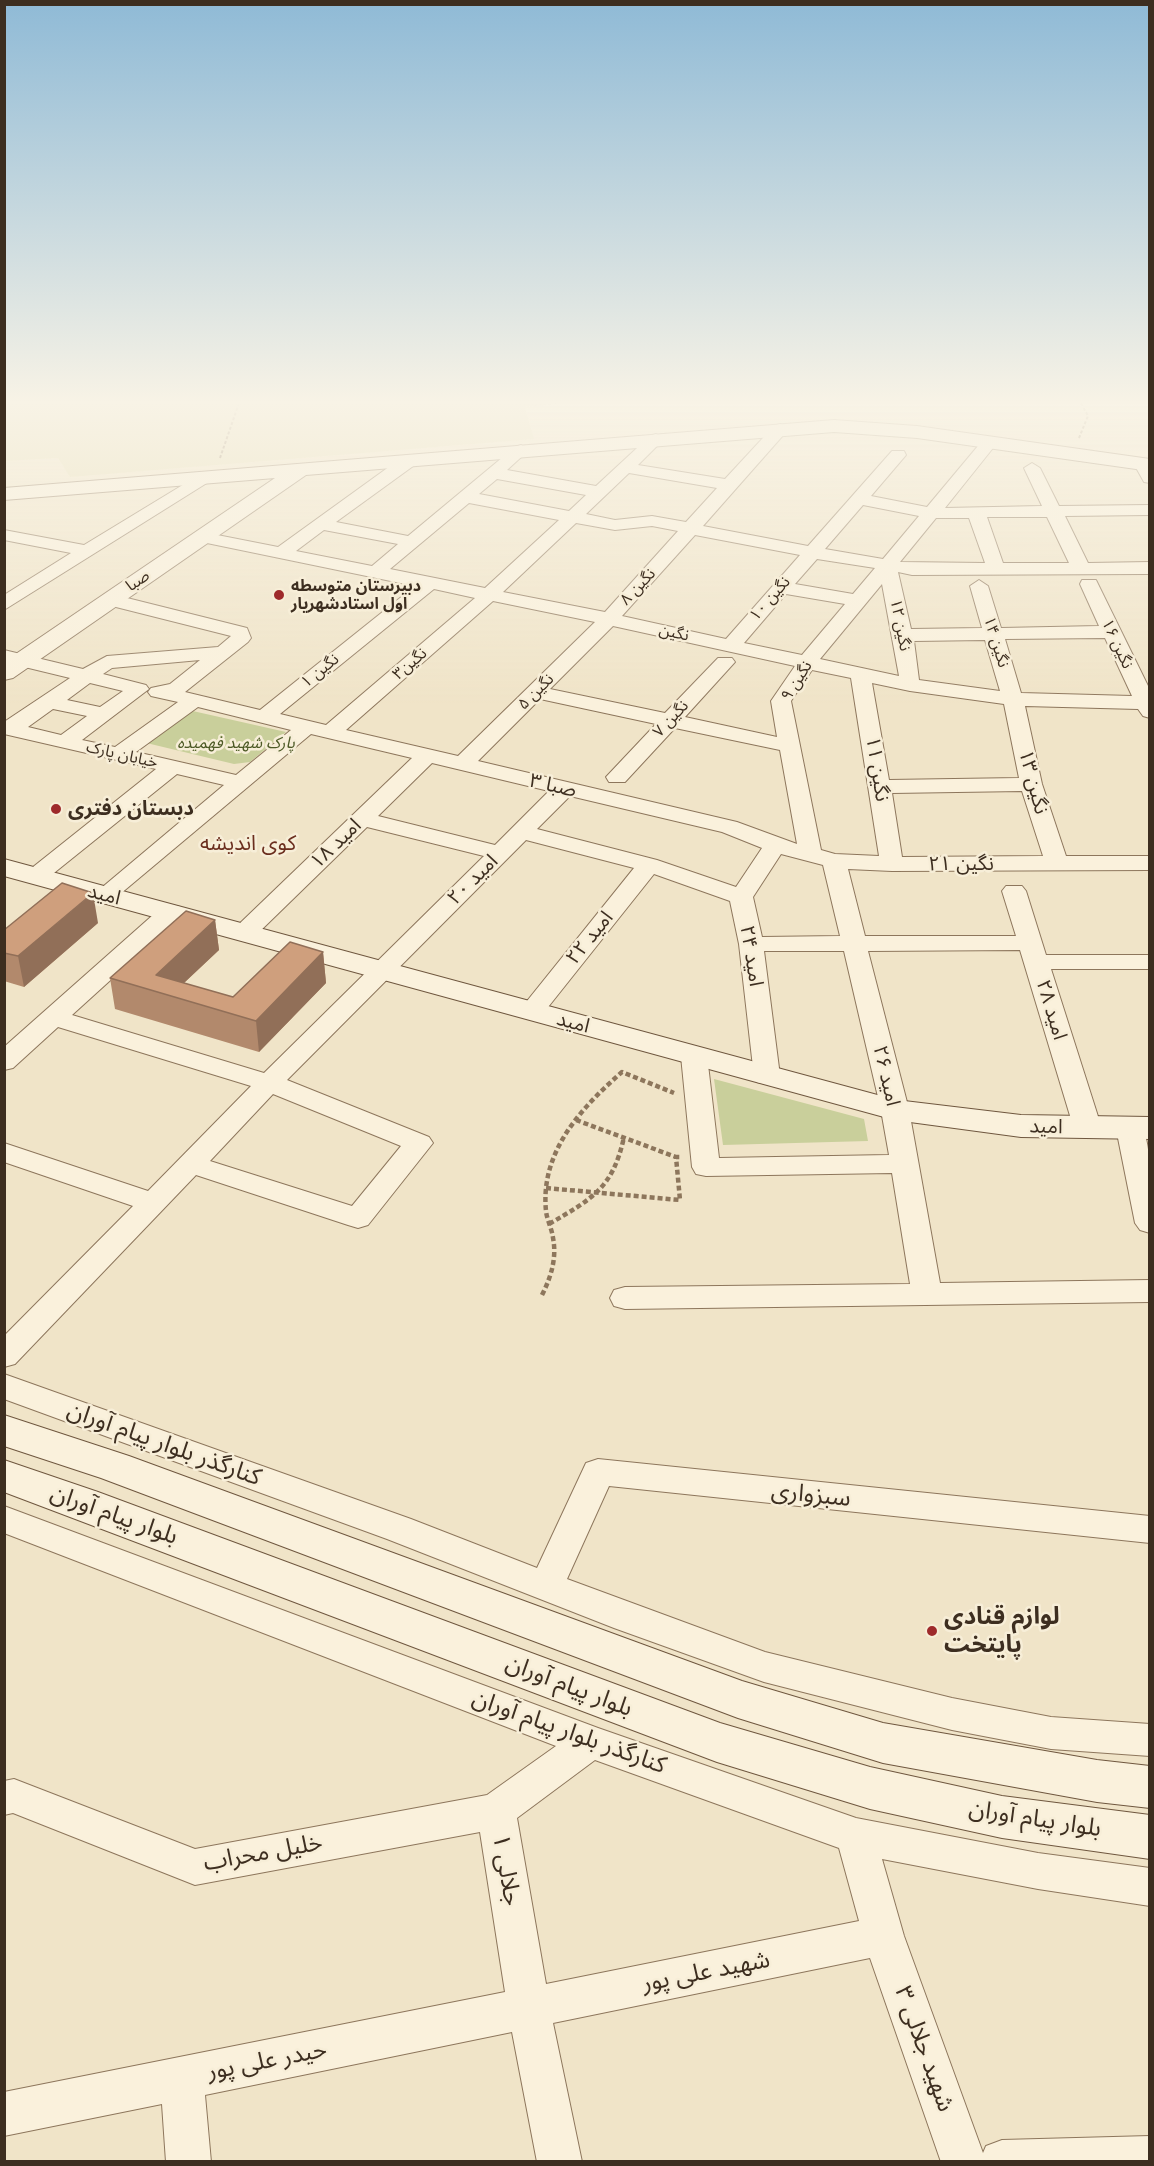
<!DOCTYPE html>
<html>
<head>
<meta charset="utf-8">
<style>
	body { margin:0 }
	#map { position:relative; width:1154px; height:2166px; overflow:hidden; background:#f0e4c8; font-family:Lora,serif }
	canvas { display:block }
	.frame { position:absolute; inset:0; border:6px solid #3d2e20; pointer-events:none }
</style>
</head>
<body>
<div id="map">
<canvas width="1154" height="2166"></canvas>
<div class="frame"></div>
</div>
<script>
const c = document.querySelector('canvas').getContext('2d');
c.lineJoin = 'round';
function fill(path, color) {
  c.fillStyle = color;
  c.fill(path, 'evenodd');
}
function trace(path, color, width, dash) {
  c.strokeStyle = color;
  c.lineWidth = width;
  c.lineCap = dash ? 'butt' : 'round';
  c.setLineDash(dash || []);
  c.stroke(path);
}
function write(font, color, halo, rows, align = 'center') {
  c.font = font + ' Lora,"Noto Sans Arabic",serif';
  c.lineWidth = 5;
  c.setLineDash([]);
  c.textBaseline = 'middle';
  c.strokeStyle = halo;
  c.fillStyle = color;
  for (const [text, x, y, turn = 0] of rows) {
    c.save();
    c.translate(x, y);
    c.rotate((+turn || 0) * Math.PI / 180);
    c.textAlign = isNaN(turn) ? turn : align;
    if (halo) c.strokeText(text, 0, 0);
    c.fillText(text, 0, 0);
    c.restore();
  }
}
const farmland = new Path2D(`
	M5,403H561L525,407L534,439L70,477L58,458L5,461Z`);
const green = new Path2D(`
	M175,707L286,732L250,762L234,764L134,740Z
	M714,1079L864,1119L868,1141L723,1145Z`);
const pathFar1 = new Path2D(`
	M1079,438L1088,416L1081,403
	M220,458L239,403`);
const path = new Path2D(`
	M576,1120L676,1157
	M546,1188L680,1200L676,1157H680
	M549,1224C592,1199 613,1188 624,1137
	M542,1295C551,1277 557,1258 553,1238C552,1229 547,1220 546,1211C540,1152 581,1108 622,1072L674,1093`);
const minor = new Path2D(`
	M780,424L786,426L788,429L786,432L703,526L808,546L892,451H904L906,455L871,496L927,507L983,440L989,438L997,443L945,508L1042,506L1024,468L1032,463L1040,468L1059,506L1150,505V515L1065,516L1088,563L1150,562V574L912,575L898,572L911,629L982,628L970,586L979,580L988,586L1001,628L1099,626L1080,584L1082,580H1096L1150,690V718L1143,716L1138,709L1025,706L1042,784L1066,856H1150V870L892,871L848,869L865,936H1016L1002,891L1006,886H1022L1026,891L1046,955H1150V969H1051L1102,1129L1098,1135L1088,1138L1078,1135L1074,1129L1020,950L868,951L909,1110L940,1283L1150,1280V1302L625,1309L614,1306L610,1298L614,1290L625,1287L910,1284L892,1173L706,1176L696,1174L692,1167L681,1056L685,1050L694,1048L703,1050L707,1056L719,1158L889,1155L881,1110L844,951H764L780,1076L777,1082L767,1084L757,1082L754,1076L739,944L730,901L654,874L541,1016L532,1019L523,1016L519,1011L523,1006L634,868L526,840L287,1080L429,1137L433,1143L368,1225L358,1228L348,1225L196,1175L15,1364L4,1367V1336L133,1206L4,1162V1143L148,1191L251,1086L58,1027L13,1068L4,1070V1047L162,907L171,905L180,907L183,912L180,917L72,1015L264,1073L484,856L367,827L254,937L245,939L236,937L233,932L236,927L412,758L311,734L113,900H97L93,895L224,785L177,774L44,881H28L24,876L28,871L156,769L4,734V722L70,678L4,662V650L83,669L107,656L218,647L231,636L104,604L102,600L111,594L247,628L251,638L248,642L185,692L260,710L415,586L202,542L196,541L193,537L196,533L202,532L278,547L404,456L410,455L418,460L416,464L336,522L408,536L515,447L521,445L529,450L507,470L596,486L650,436L656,434L664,439L638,465L725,479L774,426ZM629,473L717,488L686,522L652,516L615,520L586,514ZM497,479L586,495L569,511L479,494ZM469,503L559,520L485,588L390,569ZM863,505L919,516L883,559L825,549ZM987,517H1047L1069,563H1003ZM936,518H969L985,563L900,562ZM576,523L615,530L652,526L678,531L605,612L503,592ZM324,530L398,544L372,566L296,551ZM695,535L800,555L726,639L622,616ZM817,559L875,568L853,594L795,584ZM882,584L899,676L820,659ZM434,589L475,598L326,725L280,714ZM786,594L845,604L802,655L744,643ZM493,601L595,622L458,756L346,730ZM613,626L795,666L771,701L777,737L685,717L735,662L732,658H718L665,713L550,689ZM1105,638L1132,696L1021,693L1005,639ZM985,640L1000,691L919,680L914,641ZM200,660L170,684L151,688L148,692L151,696L178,702L115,747L82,740L149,689L146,685L103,674L112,668ZM812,670L851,678L879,856L835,854L821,850L791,701ZM90,683L123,691L100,707L67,700ZM872,683L910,691L1004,704L1019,778L889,780ZM540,699L656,724L606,777L609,782H625L675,728L780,750L797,844L737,822L478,761ZM198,707L291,730L236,775L136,752ZM53,709L87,716L61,735L28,727ZM432,763L549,791L495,845L378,816ZM1022,791L1043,856L902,857L892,793ZM570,796L722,832L762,848L736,887L657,860L537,829ZM781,854L823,865L840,936L762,937L753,897ZM273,1094L401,1146L352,1206L210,1161Z
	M1142,459L1150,463V483L1144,482L1134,464Z
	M204,472L212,477L210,481L4,610V595L71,553L4,540V530L84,545Z
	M1130,1119L1140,1122C1154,1147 1150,1202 1150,1233L1140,1230L1135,1223L1116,1128L1120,1122Z
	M4,1374L411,1519L537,1568L586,1463L598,1459L1150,1516V1543L609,1486L567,1579L765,1652L952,1698L1051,1717L1150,1724V1756L1051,1749L952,1730L764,1682L614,1628L387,1539L4,1399Z
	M4,1506L598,1728L856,1818L1038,1853L1150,1868V1906L1038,1889L882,1859L904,1936L983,2153L986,2146L1002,2140L1150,2136V2162H941L870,1958L553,2023L582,2162H537L512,2032L205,2095L211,2162H166L162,2104L4,2136V2092L505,1992L480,1832L195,1885L13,1813L4,1815V1781L14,1779L195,1849L487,1795L556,1746L4,1533ZM595,1760L839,1848L859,1921L546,1984L517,1818Z`);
const tertiary = new Path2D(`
	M834,420L917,426L1150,459V471L917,438L834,432L306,475L13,678L4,680V662L275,478L4,500V488Z`);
const secondary = new Path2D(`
	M4,859L896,1100L1021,1115L1150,1117V1139L1021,1137L895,1120L4,876Z
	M4,1415L129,1456L742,1681L883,1723L1097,1760L1150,1766V1808L1097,1802L883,1763L738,1718L101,1478L4,1446Z
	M4,1460L98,1492L720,1723L870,1767L1002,1796L1150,1815V1859L1002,1838L870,1809L717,1762L4,1492Z`);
const wall = new Path2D(`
	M215,920L219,950L184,983L233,997L323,952L326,983L259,1052L115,1009L110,978Z
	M98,923L24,987L4,981V930Z`);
const shadedWall = new Path2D(`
	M93,893L98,923L24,987L18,956Z
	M215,920L219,950L170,996L156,975Z
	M323,952L326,983L259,1052L256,1021Z`);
const building = new Path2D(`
	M62,883L93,893L18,956L4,953V930Z
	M186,911L215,920L156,975L233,997L290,942L323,952L256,1021L110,978Z`);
const markers = [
	[279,595,6,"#9e2a2b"],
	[56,809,6,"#9e2a2b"],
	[932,1631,6,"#9e2a2b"]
];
const farStreetnames = [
	["صبا",138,581,-35],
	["نگین ۸",638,587,-47],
	["نگین ۱۰",770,599,-49],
	["نگین ۱۲",900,625,79],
	["نگین",674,633,12],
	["نگین ۱۴",996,642,73],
	["نگین ۱۶",1117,644,65],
	["نگین۳",410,664,-41],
	["نگین ۱",320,671,-39],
	["نگین ۹",797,681,-58],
	["نگین ۵",536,692,-45],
	["نگین ۷",671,719,-47],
	["خیابان پارک",122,755,13]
];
const farPoinames = [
	["دبیرستان متوسطه",291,586],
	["اول استادشهریار",291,604]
];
const farParknames = [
	["پارک شهید فهمیده",236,743]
];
const streetNames = [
	["نگین ۱۱",877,769,81],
	["نگین ۱۳",1033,782,75],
	["صبا ۳",553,786,13],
	["امید ۱۸",336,844,-44],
	["نگین ۲۱",961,864],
	["امید ۲۰",473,880,-45],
	["امید",104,895,15],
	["امید ۲۲",590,938,-51],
	["امید ۲۴",751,956,81],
	["امید ۲۸",1051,1010,73],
	["امید",573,1023,15],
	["امید ۲۶",886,1076,77],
	["امید",1046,1127,2]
];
const poiNames = [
	["دبستان دفتری",68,809]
];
const neighbourhoodNames = [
	["کوی اندیشه",248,844]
];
const nearStreetnames = [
	["کنارگذر بلوار پیام آوران",164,1444,20],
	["سبزواری",811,1495,6],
	["بلوار پیام آوران",114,1515,20],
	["بلوار پیام آوران",569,1686,21],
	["کنارگذر بلوار پیام آوران",569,1732,20],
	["بلوار پیام آوران",1035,1819,9],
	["خلیل محراب",263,1853,-10],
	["جلالی ۱",506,1870,80],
	["شهید علی پور",706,1972,-11],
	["شهید جلالی ۳",924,2049,70],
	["حیدر علی پور",267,2061,-11]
];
const nearPoinames = [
	["لوازم قنادی",944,1617],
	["پایتخت",944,1645]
];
fill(farmland, '#e6deb5');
fill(green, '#c9cf9b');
trace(minor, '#8d765c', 2);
trace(tertiary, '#8d765c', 2);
trace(secondary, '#6f573f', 2);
trace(pathFar1, '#8d765c', 2, [3, 2]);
trace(path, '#8d765c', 4.5, [5, 3]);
fill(minor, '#faf1dc');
fill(tertiary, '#faf1dc');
fill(secondary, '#faf1dc');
fill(wall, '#b2896c');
fill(shadedWall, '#916f58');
fill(building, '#cf9f7d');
trace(building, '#916f58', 1.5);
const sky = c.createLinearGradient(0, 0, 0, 706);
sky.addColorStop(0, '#8fbad6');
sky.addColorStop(0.57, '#f8f3e6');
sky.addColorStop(1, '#f8f3e600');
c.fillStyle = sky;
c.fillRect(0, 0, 1154, 706);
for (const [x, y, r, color] of markers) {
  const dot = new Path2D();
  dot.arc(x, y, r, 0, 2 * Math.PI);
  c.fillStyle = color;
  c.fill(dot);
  trace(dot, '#f7eed8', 2);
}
write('16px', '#3d2e20', '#f7eed8', farStreetnames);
write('bold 16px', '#3d2e20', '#f7eed8', farPoinames, 'left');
write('italic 16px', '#4d5a26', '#f7eed8', farParknames);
write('20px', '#3d2e20', '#f7eed8', streetNames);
write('bold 20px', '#3d2e20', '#f7eed8', poiNames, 'left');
write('21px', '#6b2e1e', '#f7eed8', neighbourhoodNames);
write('24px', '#3d2e20', '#f7eed8', nearStreetnames);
write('bold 24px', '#3d2e20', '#f7eed8', nearPoinames, 'left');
</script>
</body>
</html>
